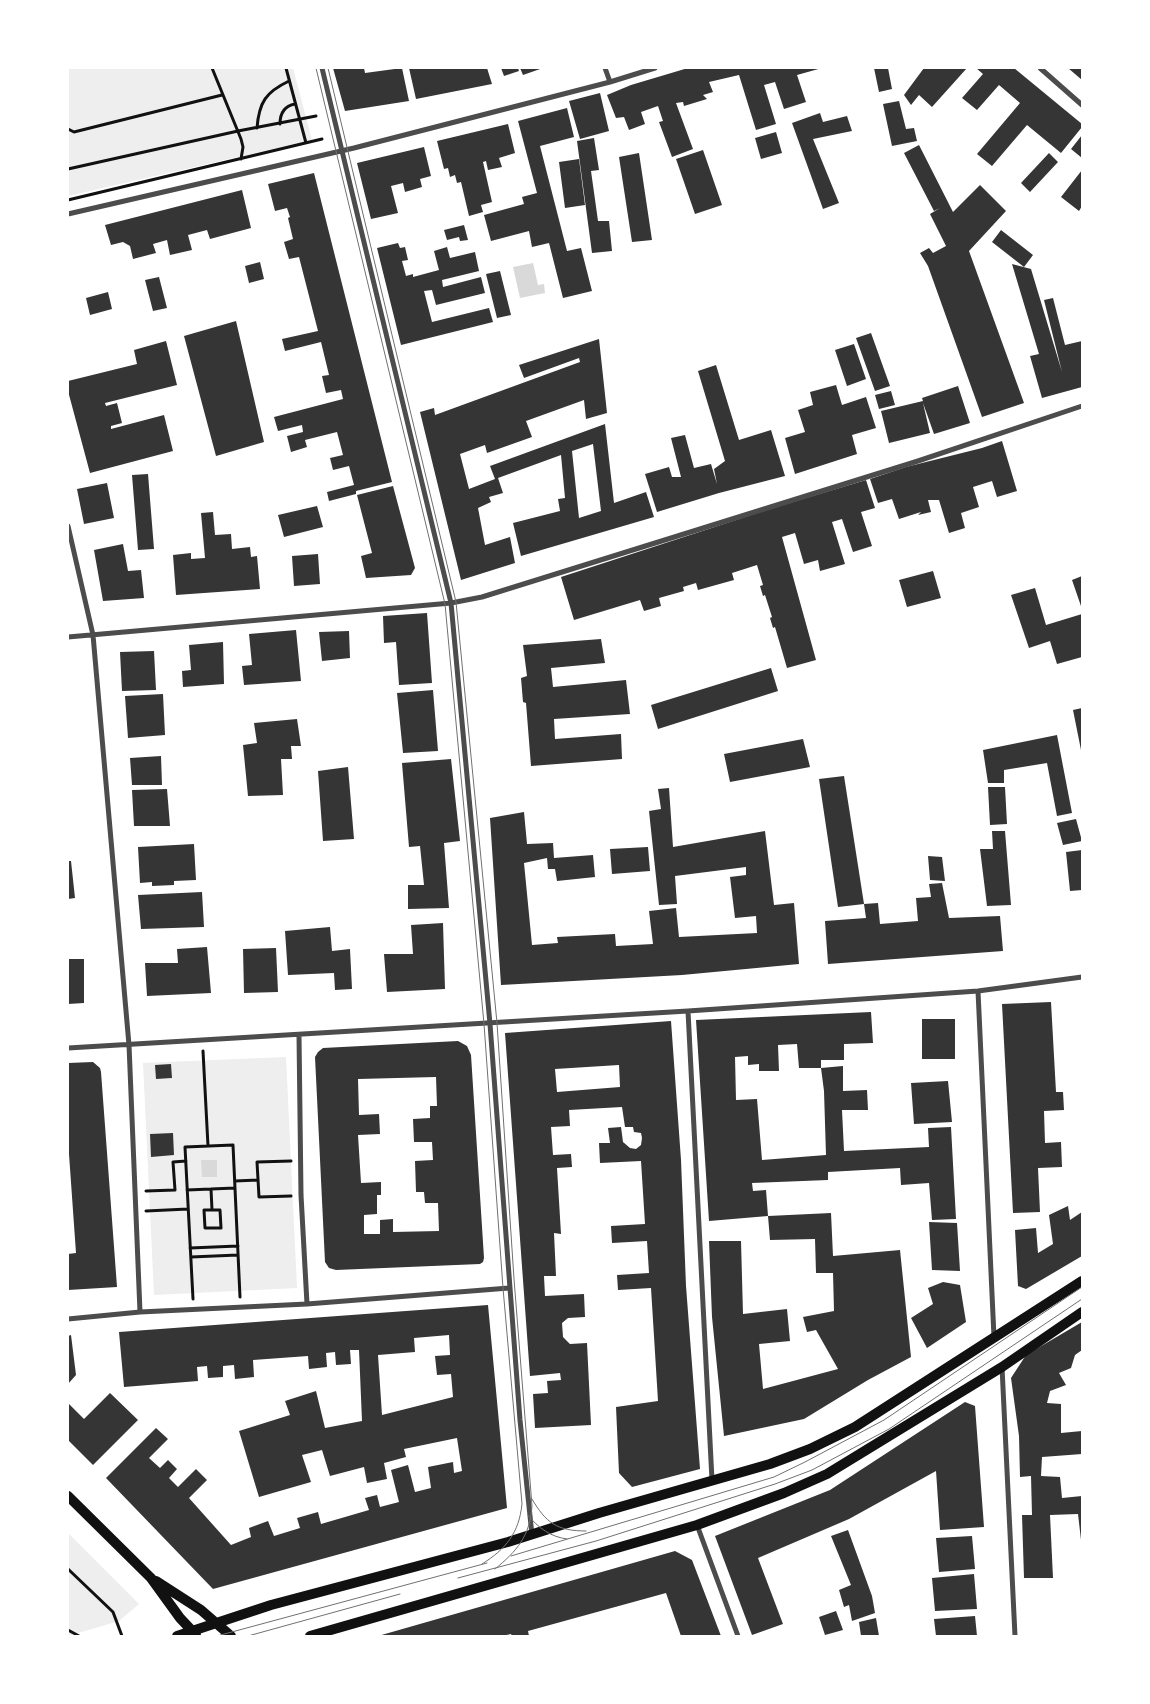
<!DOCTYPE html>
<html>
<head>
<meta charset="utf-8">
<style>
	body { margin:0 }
	#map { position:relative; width:1150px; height:1704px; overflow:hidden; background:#fff; font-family:Figtree,sans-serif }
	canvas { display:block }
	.frame { position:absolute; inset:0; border:69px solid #fff; pointer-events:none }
</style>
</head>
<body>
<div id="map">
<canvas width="1150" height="1704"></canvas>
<div class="frame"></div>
</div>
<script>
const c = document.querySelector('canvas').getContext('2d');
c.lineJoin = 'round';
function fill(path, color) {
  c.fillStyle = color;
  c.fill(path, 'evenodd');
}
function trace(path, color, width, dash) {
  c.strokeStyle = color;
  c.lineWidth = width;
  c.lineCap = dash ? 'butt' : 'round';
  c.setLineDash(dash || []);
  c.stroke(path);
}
const green = new Path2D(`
	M68,68H293L312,140L68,196Z
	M286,1057L297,1288L154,1295L143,1063Z
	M68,1533L139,1604L119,1621L68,1636Z`);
const water = new Path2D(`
	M533,263L538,285L544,284L545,293L520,298L513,267Z
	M201,1160H217V1177H202Z`);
const building = new Path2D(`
	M333,68H364L365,73L402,68L409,101L345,111Z
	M409,68H487L492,84L416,99Z
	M501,68H518L519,71L504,76Z
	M520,68H543L523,75Z
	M688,68H822L797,75L806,102L784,109L775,82L764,85L776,124L756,130L739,75L709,82L713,92L703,95L707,99L684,106L683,102L676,103L693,149L672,157L659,122L663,121L658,106L641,112L645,124L629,130L624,117L616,118L607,95L631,85Z
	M874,68H888L892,89L879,92Z
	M924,68H967L932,107L919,95L911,105L904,95Z
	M976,68H1014L1082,124V127L1061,153L1027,125L992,166L977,154L1020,103L999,85L977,110L962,98L983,74Z
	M1068,68H1082V80Z
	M600,93L609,131L580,139L569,101Z
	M899,101L906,129L914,128L917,141L892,146L883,104Z
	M567,108L574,137L540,146L567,251L581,248L592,291L563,298L549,243L532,247L529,231L491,241L484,215L524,204L522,197L537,193L518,121Z
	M820,113L823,122L847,116L852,131L813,139L839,203L823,209L792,123Z
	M508,124L515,153L499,158L502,167L488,170L486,161L483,162L492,202L481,205L483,212L469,216L461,182L457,183L455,175L450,177L448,168L444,169L437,141Z
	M776,132L782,153L761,159L755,138Z
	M1082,135V158L1071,149Z
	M594,138L599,170L591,171L598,221H609L612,251L592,253L577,141Z
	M919,145L953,212L980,185L1006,211L969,251L1024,403L982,417L928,266L920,253L929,248L933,253L946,246L930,214L940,208L934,211L904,153Z
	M424,147L431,176L420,179L422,187L405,192L403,183L391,186L398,213L371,219L357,163Z
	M703,150L722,205L695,214L676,159Z
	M639,153L652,240L632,242L619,157Z
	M1049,153L1058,162L1030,192L1021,183Z
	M579,159L585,205L565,208L559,162Z
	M1082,170V206L1079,211L1061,197Z
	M314,173L392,482L356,491V494L329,501L327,492L354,485L349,466L333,470L330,458L343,455L337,432L305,440L307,447L291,452L287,436L303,432L302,425L278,431L274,417L343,399L341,390L326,393L322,376L329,375L321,342L285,351L282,339L318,331L299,257L289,259L284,242L293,239L288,218L290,217L287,208L275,211L268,184Z
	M242,190L251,228L210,239L207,230L188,235L192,250L170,255L167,240L153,244L156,253L133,259L130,246L123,242L111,245L105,225Z
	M464,225L468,240L460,241L459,237L447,240L444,230Z
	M1001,230L1033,255L1024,267L992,242Z
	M398,243L400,248L405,247L408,260L402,261L406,276L413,274V277L439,270L434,251L447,247L450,258L475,252L479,271L442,280L443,287L481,277L485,293L436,305L432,290L424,291L432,322L489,308L493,322L401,345L377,248Z
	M260,262L264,279L249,283L245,266Z
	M1012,264L1031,269L1062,372L1044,300L1053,298L1065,345L1082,341V387L1042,398L1030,356L1039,354Z
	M500,271L511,315L497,318L486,274Z
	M159,277L167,308L153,311L145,280Z
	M108,292L112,309L90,315L86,298Z
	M236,321L264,442L216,456L184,336Z
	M871,333L890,386L875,391L856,338Z
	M599,339L607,413L586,419L584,400L526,421L532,437L487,453L485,445L460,454L469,489L495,479L490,466L605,424L614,503L646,492L654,517L521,556L513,523L560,511L558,499L565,498L561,455L498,478L503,493L489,497L491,502L478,508L485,545L510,537L515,563L461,580L420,412L434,408L435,415L580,362L579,358L524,378L519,365ZM593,444L601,511L579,518L572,451Z
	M166,341L177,385L105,403L106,406L117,403L122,423L111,426V429L164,415L173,451L90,473L68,391V381L137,364L134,350Z
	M854,344L866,379L847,386L835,350Z
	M716,365L739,440L771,430L785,476L719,493L657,512L645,474L669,467L672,477H681L671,438L685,435L694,468L711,464L717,484L714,469L725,461L698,371Z
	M836,385L842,405L866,397L876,428L852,435L857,454L795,474L785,438L805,432L798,410L813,405L810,392Z
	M958,386L970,423L934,434L923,403L930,433L889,443L881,411L923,401L922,398Z
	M891,391L895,405L879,409L875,395Z
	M1002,441L1017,491L997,497L992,481L973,487L979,507L961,513L965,528L949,533L939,500H928L931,512L918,515L921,512L899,519L892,499L878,503L870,479L906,467L982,448Z
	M148,474L154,549L138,550L132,475Z
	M866,480L875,508L861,512L872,546L853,552L842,519L832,522L845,564L820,571L818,560L804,564L795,533L782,537L816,660L787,668L775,627L773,628L770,618L772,617L765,595L763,596L760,586L763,585L757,565L732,573L734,580L698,590L696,583L683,587L684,591L659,598L661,606L644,611L640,600L574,620L561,577L773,508Z
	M107,483L114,518L84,524L77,489Z
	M393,486L415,568L411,575L366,578L361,556L372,553L357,495Z
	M317,506L323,527L284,537L278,515Z
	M213,512L215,535L231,534L232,549L250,547L251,557L257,556L260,589L176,595L173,555L191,553V559L205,558L201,513Z
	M123,544L128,571L141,570L144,598L103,601L94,550Z
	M318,554L320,584L294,586L292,556Z
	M933,571L941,598L907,607L899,580Z
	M1082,576V609L1072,580Z
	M1035,588L1046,625L1082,614V657L1057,664L1050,641L1029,648L1011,595Z
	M427,613L432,683L399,685L396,642L384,643L383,616Z
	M296,630L301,681L244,685L242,666L252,665L249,634Z
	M349,631L350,658L322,661L319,632Z
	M601,639L605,663L551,668L553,687L626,680L630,714L554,719L555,739L621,734L622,759L531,766L526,703L523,702L521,678L527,676L523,645Z
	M223,642L224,684L183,687L182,671L191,670L189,645Z
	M154,651L156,690L122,691L120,652Z
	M771,668L778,691L658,729L651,705Z
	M433,690L438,751L403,753L397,693Z
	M163,694L165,735L128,738L125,696Z
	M1082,708V755L1073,710Z
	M297,719L301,746H291L292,759H281L283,795L248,796L243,745L257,743L254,723Z
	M1057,735L1072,813L1057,816L1047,763L1004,770V783H988L983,750Z
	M803,739L810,767L730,782L724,754Z
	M161,756L162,785H132L130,758Z
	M451,759L460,841L444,843L449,908L408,909V885H424L420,846L409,847L402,763Z
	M348,767L354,839L323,841L318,771Z
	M844,776L864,904L838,907L819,779Z
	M988,787H1005L1007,824L990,825Z
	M669,788L673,847L765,831L774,905L794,903L799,964L682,975L501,985L490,818L524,812L527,844L553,843L554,858L593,855L595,877L557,881L555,869H548L547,858L524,863L532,945L558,943L557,937L615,934L616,946L653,944L649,911L676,908L679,937L757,933L756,916L735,918L730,877L746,875V867L675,876L677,904L659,905L649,811L661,809L658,789Z
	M167,789L170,826H134L132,790Z
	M1076,819L1082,841L1063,845L1057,823Z
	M992,831H1005L1011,905L987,906L980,849H993Z
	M194,844L196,880L174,881V885L152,886V882L140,883L138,847Z
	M648,847L650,871L612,874L610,849Z
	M1082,850V890L1070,891L1066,852Z
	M928,856L942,857L945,881L930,880Z
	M68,861H71L75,898L68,899Z
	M942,883L949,918L1000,916L1003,951L828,964L825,921L866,918L864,904L878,903L880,924L918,921L916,898L931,897L929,884Z
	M202,892L204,927L141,929L138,895Z
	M443,923L445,989L387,992L384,954H413L411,925Z
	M330,927L332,951L350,949L352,989L335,990L334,973L288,975L285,931Z
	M207,947L211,993L147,996L145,963H178L177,949Z
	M276,948L278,992L244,993L243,949Z
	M68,959H84V1003L68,1004Z
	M1051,1002L1056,1092H1063L1064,1110L1044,1111L1045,1143L1061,1142L1062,1167L1038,1168L1040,1212L1013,1213L1002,1004Z
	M871,1012L873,1043L844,1044V1060H821V1068H799L797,1044L778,1045L779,1071H759V1064L748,1065V1056L735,1057L736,1100L757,1099L762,1160L826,1155L824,1091L821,1068L843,1066V1091L867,1090L868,1110H842L844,1151L929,1147L928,1128L951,1127L956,1219L932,1220L929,1183L901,1185L900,1168L828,1172V1180L752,1183L753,1191L766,1190L768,1216L709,1221L696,1020Z
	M922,1019H955V1059H922Z
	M671,1021L681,1160L686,1286L700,1469L632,1487L619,1473L616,1407L658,1401L651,1288L618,1290L617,1275L649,1273L647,1241L612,1243L611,1226L645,1224L641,1161L600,1163L599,1143H610L608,1128L621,1127L623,1142L630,1148L636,1149L641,1145L642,1138L641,1133L634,1132L633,1127H625L622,1107L569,1110L570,1126L551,1127L553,1155L571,1154L572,1167L557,1168L561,1234L554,1233L556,1276H544L545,1296L584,1294L585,1317L568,1318L562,1323L563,1337L570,1344L587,1343L591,1425L535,1428L533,1394L548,1393L547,1381L561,1380L560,1373L530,1376L505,1033ZM619,1065L620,1087L557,1092L555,1069Z
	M458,1041L467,1046L471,1055L484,1258L483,1262L480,1264L336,1270L329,1268L325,1262L318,1118L315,1057L318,1052L323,1048ZM436,1077L437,1106H430V1118L413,1119L414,1142H432L433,1160L415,1161L416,1192H424L425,1203H438L439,1231L393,1232V1219L380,1220V1234H364V1215L377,1214V1195H381V1182L361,1183L358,1135L380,1134L379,1114L359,1115L358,1079Z
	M93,1062L100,1068L101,1072L117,1287L68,1290V1254L76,1253L68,1140V1063Z
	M171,1064L172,1078L156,1079L155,1065Z
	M948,1081L952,1122L914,1124L911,1083Z
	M173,1133L174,1155L151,1157L150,1134Z
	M1068,1206L1070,1220L1082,1212V1256L1026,1289L1018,1286L1015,1230L1036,1228L1038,1253L1053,1244L1049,1215Z
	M831,1213L833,1256L900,1250L911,1357L868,1380L804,1419L724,1436L712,1317L709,1241H741L743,1314L787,1309L790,1341L759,1344L763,1389L838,1369L816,1330L807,1332L803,1317L834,1311L833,1273H816L815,1239L770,1240L768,1216Z
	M929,1222L957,1223L960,1271L932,1270Z
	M943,1282L960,1285L966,1322L927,1348L911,1318L933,1304L928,1288Z
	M488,1305L507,1508L213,1589L106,1478L156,1428L168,1439L149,1458L160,1468L168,1460L177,1469L169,1478L178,1487L196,1469L207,1480L189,1498L231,1545L251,1537L249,1528L268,1521L274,1536L300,1528L297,1518L318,1512L321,1524L369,1510L365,1498L377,1495L380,1507L399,1502L391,1470L408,1465L415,1492L431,1488L428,1467L453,1462L454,1473L462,1471L457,1438L404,1449L406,1457L384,1463L387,1479L367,1483L364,1467L330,1476L322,1450L302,1455L311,1482L259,1497L239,1431L290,1415L285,1401L316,1391L325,1428L362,1421L359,1350H350L351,1364L336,1365L335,1352L326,1353L327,1367L309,1369L308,1356L253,1360L254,1377L235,1379L234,1365L223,1366V1377L208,1378L207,1366L197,1367L198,1381L124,1387L119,1332ZM449,1335L450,1355L435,1356L437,1375L451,1374L453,1397L382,1415L378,1355L415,1352L414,1338Z
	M1082,1322V1350L1075,1355L1071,1368L1059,1373L1066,1385L1050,1391L1047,1403L1061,1404V1433L1082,1431V1454L1042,1457L1041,1476L1060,1477L1062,1498L1082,1496V1540H1081L1078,1514L1050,1515L1053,1578H1024L1022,1515H1032L1031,1476L1020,1477L1019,1436L1011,1378L1026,1355Z
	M71,1335L76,1375L68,1384V1336Z
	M110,1393L138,1420L93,1465L68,1440V1403L84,1419Z
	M965,1402L975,1406L984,1527L940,1530L936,1471L849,1519L758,1558L783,1624L752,1635L715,1536L830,1490Z
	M848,1530L872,1596L875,1613L852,1621L849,1605L844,1607L839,1590L851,1585L831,1536Z
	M972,1536L975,1569L939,1572L936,1538Z
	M675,1551L692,1560L721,1636H681L666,1593L528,1631L529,1636H512L511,1634L502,1636H378Z
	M974,1574L977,1609L935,1611L932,1578Z
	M836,1611L843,1630L825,1635L819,1617Z
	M975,1616L977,1636H936L934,1619Z
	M876,1618L879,1636H861L859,1622Z`);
const path = new Path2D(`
	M212,68L241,139L243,147L241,159
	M286,68L306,143
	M280,124C280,113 284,106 295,104
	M257,128C259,102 266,92 289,81
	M68,129L74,132L222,95
	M68,169L238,131L316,116
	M68,200L322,139
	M203,1051L208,1146
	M235,1181L258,1180
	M211,1189L212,1210
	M187,1190L235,1188
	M146,1191L175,1190L173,1162L186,1161
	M291,1196L259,1197L257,1162L291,1161
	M204,1210H220L221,1228H205Z
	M146,1211L188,1209
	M190,1248L238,1246
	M191,1257L238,1255
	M193,1299L185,1147L233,1145L240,1297
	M68,1569L113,1612L122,1636
	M68,1630L79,1636`);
const minor = new Path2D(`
	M322,68L451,603L490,1024L520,1420L532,1535
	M605,68L610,82
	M1040,68L1082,105
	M68,214L354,148L610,82L655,68
	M68,526L93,635L129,1045L140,1312
	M68,637L451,603L482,597L918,461L1082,406
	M978,991L994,1337
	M688,1011L712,1480
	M299,1035L301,1195L307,1304
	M68,1048L688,1011L978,991L1082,977
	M68,1319L140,1312L307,1304L509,1288
	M1002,1367L1015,1636
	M697,1525L738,1636`);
const secondary = new Path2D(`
	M68,1496L151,1578L180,1618L196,1635
	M156,1581L201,1610L231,1636
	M177,1636L271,1605L508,1542L599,1513L770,1464L810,1449L855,1427L1082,1281
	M310,1636L697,1525L784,1493L827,1474L1002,1367L1082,1312`);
const tram = new Path2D(`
	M316,68L445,604L484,1024L503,1288L522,1504C519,1533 506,1549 482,1564
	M328,68L456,602L497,1023L514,1279L532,1506C530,1536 517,1551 495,1569
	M532,1499C546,1523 557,1531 586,1531
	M528,1515C538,1528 551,1537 567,1539
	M511,1556L774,1477L805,1462L884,1420L1082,1287
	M458,1578L596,1541L775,1484L812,1470L889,1429L1082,1299
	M217,1636L487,1563
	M248,1636L400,1594`);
fill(green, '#eee');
fill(water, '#d9d9d9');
fill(building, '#353535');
trace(path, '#111', 3);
trace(minor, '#4c4c4c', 5);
trace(secondary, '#111', 10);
trace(tram, '#707070', 1);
</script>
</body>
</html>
